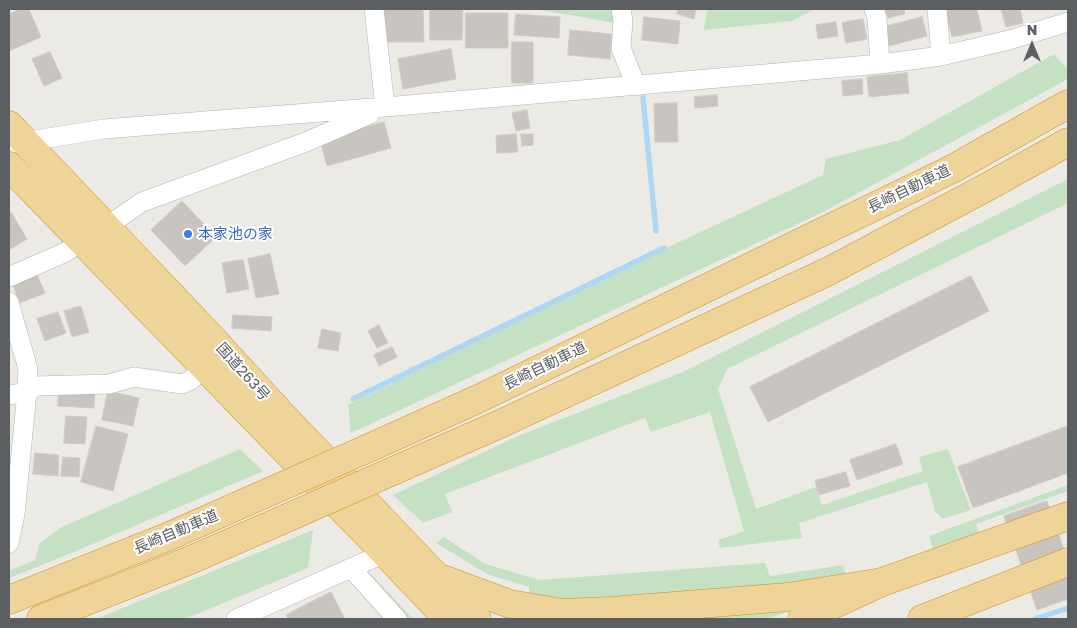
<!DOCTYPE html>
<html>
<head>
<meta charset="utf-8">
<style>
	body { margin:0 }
	#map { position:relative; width:1077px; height:628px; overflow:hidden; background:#eceae4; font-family:"Golos Text",sans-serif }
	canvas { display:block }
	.frame { position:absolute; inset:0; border:10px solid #5c5f62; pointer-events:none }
	.north { position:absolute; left:1007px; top:20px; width:50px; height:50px; -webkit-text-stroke:4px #fff; paint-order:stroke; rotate:0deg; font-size:14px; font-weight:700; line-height:20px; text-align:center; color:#5c5f62 }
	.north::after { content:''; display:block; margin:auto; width:18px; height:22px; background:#5c5f62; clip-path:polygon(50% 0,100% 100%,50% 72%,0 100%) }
</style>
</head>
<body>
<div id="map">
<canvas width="1077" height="628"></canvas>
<div class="frame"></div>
<div class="north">N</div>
</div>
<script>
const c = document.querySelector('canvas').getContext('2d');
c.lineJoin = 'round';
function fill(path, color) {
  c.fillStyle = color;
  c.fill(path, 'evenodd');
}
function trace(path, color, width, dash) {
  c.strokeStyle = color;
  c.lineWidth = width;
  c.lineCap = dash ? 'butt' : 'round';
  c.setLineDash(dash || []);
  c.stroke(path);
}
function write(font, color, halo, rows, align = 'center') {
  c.font = font + ' "Golos Text","Noto Sans JP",sans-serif';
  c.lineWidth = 4;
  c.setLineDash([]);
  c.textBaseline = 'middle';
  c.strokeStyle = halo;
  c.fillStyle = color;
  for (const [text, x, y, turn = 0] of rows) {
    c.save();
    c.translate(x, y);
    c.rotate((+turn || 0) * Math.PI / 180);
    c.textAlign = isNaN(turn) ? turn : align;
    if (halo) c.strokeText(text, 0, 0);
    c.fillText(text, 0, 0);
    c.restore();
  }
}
const green = new Path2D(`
	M535,9H612L615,23Z
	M707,9H815L792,21L704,30Z
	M1054,54L1068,70V79L823,212L351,433L348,405L681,241L823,175L826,159L900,140Z
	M1068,179V203L727,369L718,389L756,509L816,487L822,505L923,471L919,457L948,449L971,510L942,519L935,511L927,482L799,523L802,538L720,548L718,540L744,531L710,412L651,432L645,418L445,494L452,512L423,523L393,495L520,435L683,372Z
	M240,449L263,471L69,554L9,578V571L35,560L40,543L62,527Z
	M1068,485V491L976,524L979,533L933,549L929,536Z
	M313,530L308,568L185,619H96Z
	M444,537L485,564L540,580L765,563L770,576L843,565L846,574L747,590L571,603L529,596V587L487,574L436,543Z
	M371,574L413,619H402L371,583Z
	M802,606L768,619H665Z`);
const stream = new Path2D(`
	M643,98L656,231
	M353,399L664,248
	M1035,619L1068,608`);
const building = new Path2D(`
	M21,9H29L41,37L9,51V14Z
	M423,9L424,42H380V10Z
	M430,9H463L462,40H430Z
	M678,9H696L694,19L677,14Z
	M885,9H904L905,14L888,18Z
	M950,9H977L982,31L952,37L945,10Z
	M1004,9H1020L1023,23L1006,27L1001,10Z
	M466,13H508V48H466Z
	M516,14L560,17L559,38L514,35Z
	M644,17L680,21L678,44L642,40Z
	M922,17L927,36L889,46L884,27Z
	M863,19L867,39L846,43L842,23Z
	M836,22L838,36L818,39L816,25Z
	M570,30L612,34L610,59L568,55Z
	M512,42H533V83H512Z
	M451,49L456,79L403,89L398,59Z
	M50,52L62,78L44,86L32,59Z
	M907,73L909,93L869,97L867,77Z
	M862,79L863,94L843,96L842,81Z
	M717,95L718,106L695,108L694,97Z
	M677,103L678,142H655L654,104Z
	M527,110L530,128L516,131L512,113Z
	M384,122L391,148L327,166L320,140Z
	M516,134L518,152L497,153L496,136Z
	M521,134H533V145L522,146Z
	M182,201L216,237L185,266L151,230Z
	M11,212L27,239L9,250V214Z
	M270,254L279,294L256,298L248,259Z
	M243,260L249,289L227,293L222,263Z
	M35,270L45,293L20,303L11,280Z
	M971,276L989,311L768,422L750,387Z
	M81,306L89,332L72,337L64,311Z
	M58,312L66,333L45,341L37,319Z
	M233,315L272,317L271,331L232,328Z
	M379,325L388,343L377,348L368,331Z
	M322,329L341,333L338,351L318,348Z
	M392,347L397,357L379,366L374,355Z
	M59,387L95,390L94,408L58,406Z
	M108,391L139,398L133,426L102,420Z
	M66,416L87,417L85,444L64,443Z
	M96,426L128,434L113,491L81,482Z
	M1068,426V473L973,508L958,467Z
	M896,444L903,464L857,480L850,460Z
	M35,453L59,455L58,476L33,474Z
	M63,457L80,458L79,477L61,476Z
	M846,472L850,486L819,495L815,481Z
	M1047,501L1068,561V599L1037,610L1004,516Z
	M331,592L345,619H288L286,615Z`);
const minor = new Path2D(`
	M374,9L385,107
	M621,9L623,21L621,48L636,86
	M874,9L877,18L880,64
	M937,9L941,56
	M17,143L104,129L385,107L880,64L941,56L1009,40L1068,22
	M106,227L142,202L306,142L370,114
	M9,277L66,252L82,241
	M9,302L28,369L27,392
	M27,392L36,386L109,384L134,377L182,384L191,380L204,366
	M9,395L27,392L15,514L9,543
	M351,568L397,619
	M236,619L385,553`);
const highway = new Path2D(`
	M9,125L206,332L284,417L477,619
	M9,166L385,553L448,619
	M371,447L478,399L954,168L1068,104
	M393,471L500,424L829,271L989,186L1068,142
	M443,579L510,604L562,613L611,611L788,597L882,582
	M9,600L167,537L269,492
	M41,619L188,561L287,518
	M802,619L882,582L1068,516
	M922,619L1068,562`);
const highwayBridge = new Path2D(`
	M269,492L371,447
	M287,518L393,471`);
const markers = [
	[188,234,5,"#3f7fe0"]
];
const streetNames = [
	["長崎自動車道",909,189,-26],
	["長崎自動車道",545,366,-26],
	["国道263号",243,372,48],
	["長崎自動車道",176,532,-23]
];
const shopNames = [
	["本家池の家",198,234]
];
fill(green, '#c5e1c4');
trace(stream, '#add8f3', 5.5);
fill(building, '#c8c5c0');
trace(building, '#d0ccc3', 1);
trace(minor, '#b1b4b7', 20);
trace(highway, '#d3911e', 29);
trace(minor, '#fff', 19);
trace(highway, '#efd499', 28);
trace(highwayBridge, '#d3911e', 29, []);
trace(highwayBridge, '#efd499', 28);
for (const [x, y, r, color] of markers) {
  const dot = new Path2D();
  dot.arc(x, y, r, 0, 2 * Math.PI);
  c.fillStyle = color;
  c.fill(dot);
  trace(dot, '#fff', 2);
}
write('15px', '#5c5f62', '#fff', streetNames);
write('15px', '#366cbe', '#fff', shopNames, 'left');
</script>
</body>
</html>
